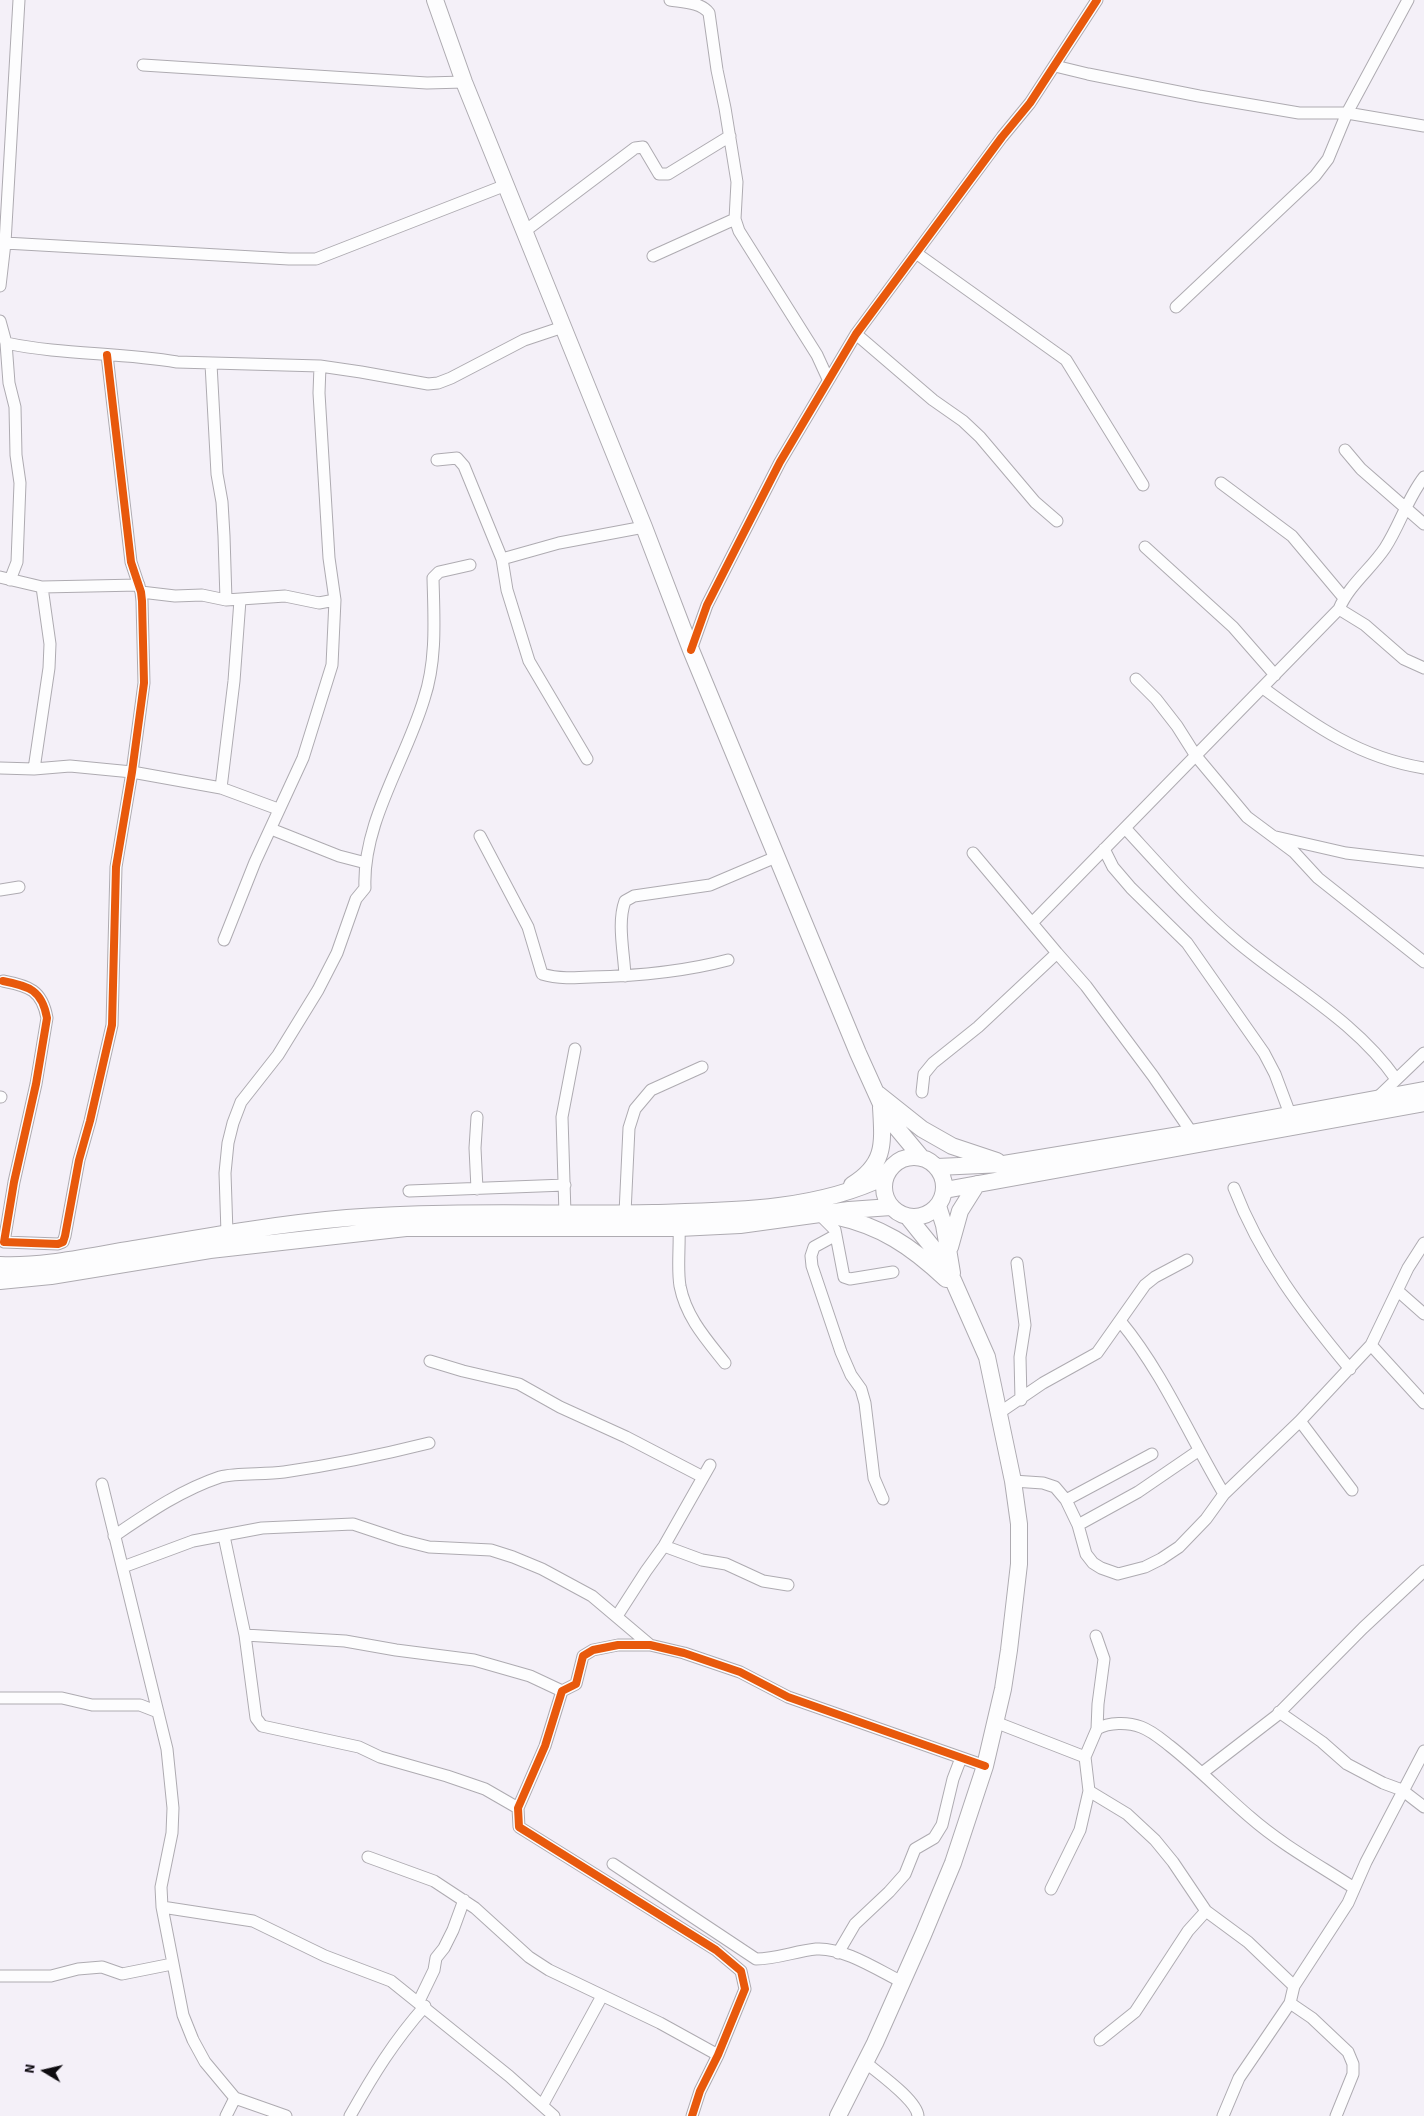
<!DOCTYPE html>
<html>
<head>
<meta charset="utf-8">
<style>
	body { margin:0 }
	#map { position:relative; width:1424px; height:2116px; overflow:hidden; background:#f4f0f8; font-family:"Source Sans 3",sans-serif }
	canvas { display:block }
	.north { position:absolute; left:20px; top:2046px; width:50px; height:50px; -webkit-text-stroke:4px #f4edfc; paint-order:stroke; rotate:279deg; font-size:14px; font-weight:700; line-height:20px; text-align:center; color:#0e0c10 }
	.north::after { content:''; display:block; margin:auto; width:18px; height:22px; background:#0e0c10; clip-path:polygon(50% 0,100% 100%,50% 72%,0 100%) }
</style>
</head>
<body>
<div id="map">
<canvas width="1424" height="2116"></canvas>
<div class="north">N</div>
</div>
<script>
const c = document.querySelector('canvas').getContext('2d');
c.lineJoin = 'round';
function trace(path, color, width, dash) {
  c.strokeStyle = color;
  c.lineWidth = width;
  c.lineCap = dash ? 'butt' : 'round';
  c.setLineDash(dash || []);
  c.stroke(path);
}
const street = new Path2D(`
	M670,0C682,2 701,2 709,13L717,70L725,108L737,182L735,219L739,231L817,355L828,379
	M143,65L427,83L464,82
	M1055,66L1088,74L1199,96L1299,113H1347L1424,126
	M525,231L635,148L643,147L659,174H668L730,136
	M5,243L289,259H316L506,185
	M916,253L1066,360L1143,485
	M653,256L735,219
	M0,286L5,243L19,0
	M1176,307L1315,176L1328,159L1347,113L1408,0
	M0,321L6,343L9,383L15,407L16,455L20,483L17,562L10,580
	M856,334L933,400L963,421L980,437L1035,502L1057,521
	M6,343C62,355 120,352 177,362L320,366L361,372L428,384L438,383L451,378L524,340L563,327
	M211,364L217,474L222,502L224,536L226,600
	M1345,450L1361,469L1424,524
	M437,460L457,458L464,466L502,559L507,590L529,661L587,759
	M1221,483L1292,536L1344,598
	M1145,547L1233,627L1275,675
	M502,559L559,543L644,527
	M0,577L42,587L139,585
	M141,592L175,596L202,595L226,600L285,596L319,603L335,600
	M1339,609L1365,625L1404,659L1424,668
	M691,650L707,605L736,548L780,462L856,334L1002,137L1030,103L1097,0
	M1136,679L1156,699L1177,726L1196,756L1247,817L1294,852L1318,878L1424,962
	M1263,688C1313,725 1360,758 1424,768
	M0,768L34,769L70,766L132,772L221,788L278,809
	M34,769L49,668L50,644L42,587
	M221,788L234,681L240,600
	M1125,828C1160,866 1195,906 1235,940C1289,986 1354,1019 1396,1079
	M271,829L339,856L366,863
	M480,836L528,927L542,974C558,979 575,978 591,977C638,976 683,972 728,960
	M1276,837L1346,853L1424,862
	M1104,849L1113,867L1131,888L1187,943L1264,1053L1275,1074L1290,1114
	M973,853L1057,953L1086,986L1153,1076L1192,1133
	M0,890L19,887
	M1032,923L1339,609C1349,585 1371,569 1385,548C1400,525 1407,499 1424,477
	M224,940L255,862L303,758L332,665L335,600L329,558L319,393L320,366
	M625,976C624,952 617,923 625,901L634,896L710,885L776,857
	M3,981C29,986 42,990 47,1018L36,1084L14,1182L4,1242L58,1244L63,1242L65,1236L79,1160L90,1121L112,1025L116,867L132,772L144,683L142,601L141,592L131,562L107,355
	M922,1092L924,1074L933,1063L978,1027L1057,953
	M0,1097H1
	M1376,1099L1424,1053
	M1234,1188C1260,1256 1303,1313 1350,1369
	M477,1189L475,1148L477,1117
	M409,1191L565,1185
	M625,1213L629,1128L635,1109L651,1090L702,1067
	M565,1214L562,1117L575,1049
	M820,1215L835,1230L844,1277L850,1279L893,1272
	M679,1228C680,1247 677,1268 680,1286C686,1317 706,1339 725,1363
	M227,1233L225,1173L228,1143L233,1123L241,1102L278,1055L318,990L337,953L356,899L365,888C362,823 406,760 424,699C437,660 434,618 433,578L439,572L470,565
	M836,1235L814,1247L811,1256L812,1266L841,1352L851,1375L861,1389L865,1403L874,1478L883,1499
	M1017,1263L1025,1325L1020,1357L1021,1400
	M1398,1291L1424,1314
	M1121,1322C1163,1373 1190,1437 1224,1494
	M1371,1345L1424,1403
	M430,1361L463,1371L519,1384L560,1407L626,1437L703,1477
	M999,1413L1043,1383L1097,1353L1145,1285L1155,1277L1187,1260
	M1300,1421L1352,1490
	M1013,1481L1043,1483L1055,1487L1066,1500L1078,1525L1086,1554L1093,1563L1101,1568L1118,1574L1145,1567L1161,1559L1179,1547L1206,1519L1224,1494L1300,1421L1371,1345L1408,1268L1424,1243
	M102,1484L167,1749L173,1808L172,1833L161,1887L162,1907L183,2015L193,2040L205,2062L235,2098L286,2116
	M1066,1500L1152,1454
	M1078,1525L1138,1492L1198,1451
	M114,1536C148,1513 181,1490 220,1477C238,1472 264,1475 284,1472C333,1465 381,1455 429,1443
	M224,1536L245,1635L256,1718L262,1726L359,1747L380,1757L447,1776L485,1789L518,1808
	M664,1546L702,1560L726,1564L763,1581L788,1585
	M123,1567L193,1541L262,1528L353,1524L401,1540L429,1547L491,1550L513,1557L542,1569L592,1596L650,1645
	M617,1616L646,1571L664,1546L710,1465
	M245,1635L345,1641L396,1650L474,1660L530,1676L562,1691
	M0,1698H62L92,1705H140L158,1712
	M1279,1712L1322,1742L1347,1764L1383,1783L1402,1790L1424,1807
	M995,1722L1085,1757
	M1097,1729C1109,1722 1128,1722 1141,1727C1152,1731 1161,1739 1170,1746C1198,1768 1223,1794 1250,1817C1282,1845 1319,1865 1354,1888
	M1202,1773L1276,1716L1363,1628L1424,1571
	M1089,1791L1127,1814L1155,1840L1173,1862L1206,1911L1248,1942L1294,1986
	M368,1857L434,1881L475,1908L529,1957L549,1970L660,2023L718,2055
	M613,1864L756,1959C776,1959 796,1951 816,1949C843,1947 878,1970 902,1982
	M1051,1889L1080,1830L1089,1791L1085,1757L1097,1729L1098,1704L1104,1659L1096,1636
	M162,1907L253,1921L325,1956L391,1981L509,2076L554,2116
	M838,1953L855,1924L889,1892L905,1874L915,1849L934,1838L942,1825L953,1779L961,1758
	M0,1976H51L78,1969L102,1967L122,1974L172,1964
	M419,2001L434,1970L436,1958L444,1948L453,1930L464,1900
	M1290,2003L1312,2018L1348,2052L1353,2064V2074L1336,2116
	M1100,2040L1135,2012L1188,1931L1206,1911
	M865,2062C878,2073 917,2100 918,2116
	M543,2104L602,1996
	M226,2116L235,2098
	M350,2116C373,2075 394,2041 425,2006
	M692,2116L700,2091L718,2055L745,1989L741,1971L716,1950L519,1827L518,1808L545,1746L562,1691L576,1684L583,1656L593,1650L618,1645H650L684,1653L740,1672L788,1697L985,1766
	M1223,2116L1239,2078L1290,2003L1294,1986L1348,1903L1366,1862L1424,1751`);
const secondary = new Path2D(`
	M435,0L464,82L644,527L691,650L858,1053L886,1115L921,1157
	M878,1094L922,1129L952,1146L997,1161
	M884 1187a30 30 0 1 1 60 0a30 30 0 1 1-60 0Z
	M937,1167L1004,1164L1192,1133L1424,1090
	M852,1185C886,1164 883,1143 881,1107
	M945,1190L1424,1103
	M938,1206L944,1225L952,1273
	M834,1216C881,1226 911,1246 946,1279
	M950,1247L960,1211L977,1184
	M0,1265C44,1267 90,1256 134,1249C204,1237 276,1224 347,1218C449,1210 551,1215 653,1213C730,1211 816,1211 886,1176
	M0,1281L51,1276L210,1250L406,1228H679L740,1225L849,1210L891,1207
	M838,2116L875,2043L923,1935L953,1863L985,1766L1003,1689L1009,1650L1019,1564V1524L1013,1481L987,1357L953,1280L933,1248L908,1217`);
const cycleway = new Path2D(`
	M691,650L707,605L736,548L780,462L856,334L1002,137L1030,103L1097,0
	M3,981C29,986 42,990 47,1018L36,1084L14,1182L4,1242L58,1244L63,1242L65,1236L79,1160L90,1121L112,1025L116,867L132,772L144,683L142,601L141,592L131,562L107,355
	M692,2116L700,2091L718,2055L745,1989L741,1971L716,1950L519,1827L518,1808L545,1746L562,1691L576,1684L583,1656L593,1650L618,1645H650L684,1653L740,1672L788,1697L985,1766`);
trace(street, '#aeabb1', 13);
trace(secondary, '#aeabb1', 18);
trace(street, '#fdfdfe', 11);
trace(secondary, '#fdfdfe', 16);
trace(cycleway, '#e8590c', 8);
</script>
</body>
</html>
